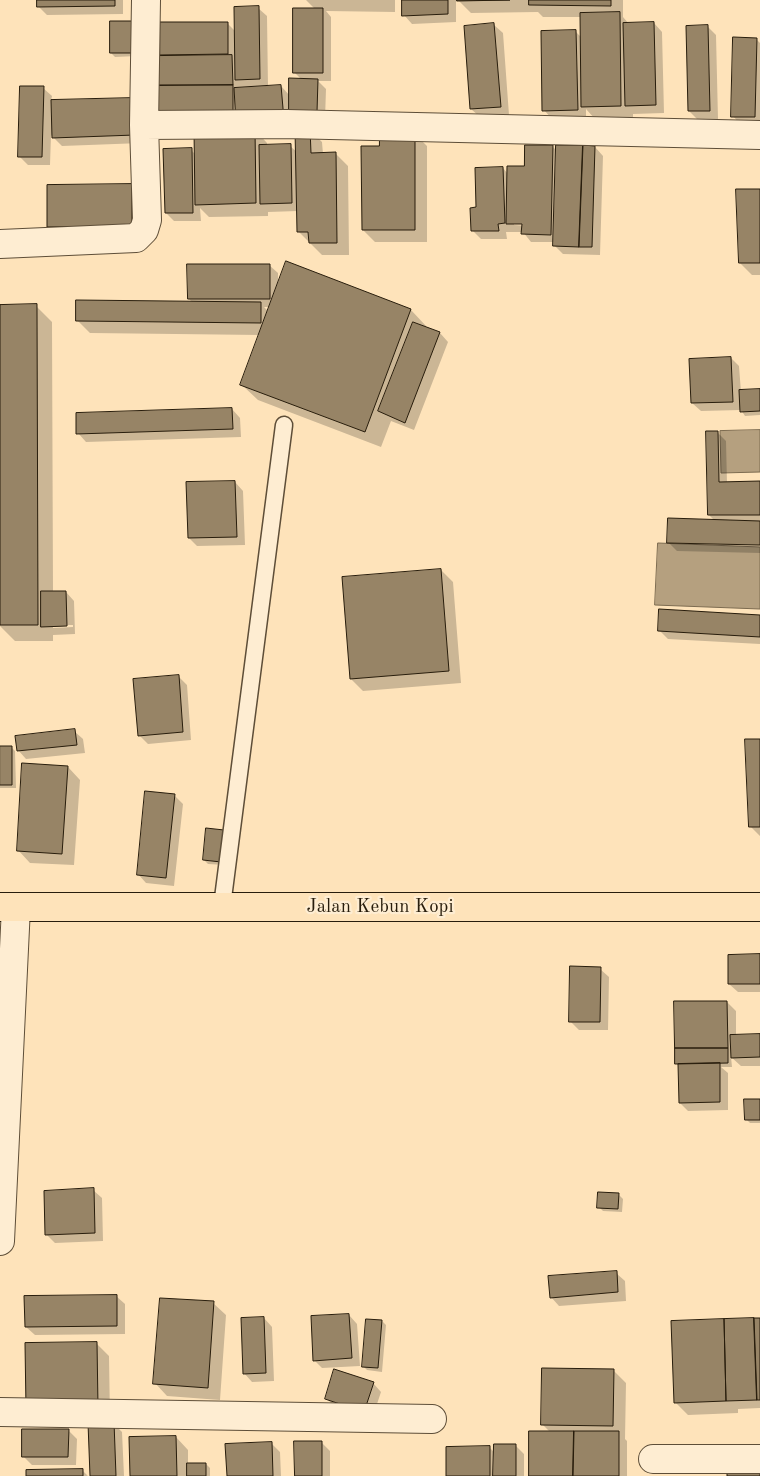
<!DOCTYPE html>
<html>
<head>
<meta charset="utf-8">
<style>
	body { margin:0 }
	canvas { display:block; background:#fee3ba }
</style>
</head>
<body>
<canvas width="760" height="1476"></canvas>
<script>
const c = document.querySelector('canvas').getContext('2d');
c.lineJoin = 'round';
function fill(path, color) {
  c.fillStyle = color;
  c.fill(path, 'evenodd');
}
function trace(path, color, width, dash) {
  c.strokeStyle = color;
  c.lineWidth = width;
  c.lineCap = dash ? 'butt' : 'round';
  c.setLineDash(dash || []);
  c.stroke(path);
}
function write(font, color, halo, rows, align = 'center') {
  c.font = font + ' "Old Standard TT",serif';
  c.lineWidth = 4.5;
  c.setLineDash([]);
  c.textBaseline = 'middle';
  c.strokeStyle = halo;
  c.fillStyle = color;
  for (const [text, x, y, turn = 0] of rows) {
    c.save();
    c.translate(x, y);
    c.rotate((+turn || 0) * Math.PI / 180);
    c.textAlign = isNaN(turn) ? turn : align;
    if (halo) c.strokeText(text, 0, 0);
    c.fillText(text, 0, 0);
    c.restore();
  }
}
const water = new Path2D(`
	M760,430V472L721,473L720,431Z
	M658,543L760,547V609L655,605Z`);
const shadow = new Path2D(`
	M38,0H123V14L47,15L38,6Z
	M306,0H395V12L326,11L331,17V81H318L326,89L325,120L255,130L267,143V146H290L297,152L310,130L322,142L323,154L335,153L348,166L349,255H322L298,231V211L268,212V216L209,217L200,208L201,221H174L166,213L191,150L195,154V130H158V57H165L162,54L227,23L235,31L258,8L267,16L268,87L281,86L290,96L302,80L294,72L315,9Z
	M403,0H456V22L412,24L404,15Z
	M458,0H623V17L629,24L654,23L662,32L664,113L633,114V118L595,119L586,109V118L552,119L544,110L576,32L582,38V17H543L538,12L471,13Z
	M111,22L137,56L115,57L111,53Z
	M494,25L503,33L509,115L480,117L471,109Z
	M708,27L716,35L718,119H697L689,111Z
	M756,39L760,43V125H741L733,116Z
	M43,88L52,96L51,101L133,99L142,143L62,146L51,135L50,165H28L19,156Z
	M415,134L427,146V242H375L363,230L380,147Z
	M553,147L557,151L595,147L603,156L600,255L563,254L554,245V242H531L523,232H506L507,239H481L473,231L477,208L503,168L508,174L525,168ZM514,222L528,224V226L514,225Z
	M131,185L140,194V234L57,235L49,227Z
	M760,190V275H752L740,263Z
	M269,265L278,273V288L411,310L426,326V328L440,333L448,342L414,430L391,421L381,447L258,400L242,385L260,335L90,333L77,320L193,303L189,299ZM264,307H271L269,312Z
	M0,306H36L52,322L53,592H66L74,601L75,634L53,635V641H15L0,626ZM53,625H73V627L53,628Z
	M731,358L739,366L741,392L760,390V415L745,416L741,410L701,411L692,403Z
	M232,409L240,418L241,437L86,442L78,433Z
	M718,433L726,441L727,483L760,482V553L677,551L668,542L714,520L709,515Z
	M235,482L243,491L245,545L197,546L189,538Z
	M441,570L453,582L461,683L363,691L351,679Z
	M760,616V644L668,639L659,630Z
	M178,676L187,685L191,740L148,744L139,735Z
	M74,731L83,739L85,753L26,759L18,750Z
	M760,740V836L751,827Z
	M0,747H11L15,751L16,788H0Z
	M68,767L80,780L74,865L30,863L18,850Z
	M174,795L183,804L174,886L146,883L138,874Z
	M207,829L225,865L208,864L204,860Z
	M760,955V992H738L729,984Z
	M600,969L609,977L608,1030H579L570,1021Z
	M727,1002L736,1011V1036H760V1066H741L731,1057L732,1067H721L728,1073V1110L688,1111L680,1103V1067L676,1063Z
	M760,1100V1123H750L746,1119Z
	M93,1190L102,1198L103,1241L55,1243L46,1234Z
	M619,1195L623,1199L622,1212L603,1211L599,1207Z
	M616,1273L625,1281L626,1301L559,1306L551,1297Z
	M116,1296L125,1304V1334L35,1335L26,1327Z
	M213,1303L226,1315L220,1400L167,1396L155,1383Z
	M349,1315L357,1324L360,1366L322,1368L314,1360Z
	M264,1318L272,1327L274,1381L252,1382L244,1373Z
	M760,1319V1408L738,1409V1413L688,1415L675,1402Z
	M382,1321L386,1325L382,1372L367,1370L363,1366Z
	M96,1343L109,1356L110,1419L40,1420Z
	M614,1371L626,1383L625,1439L627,1441V1476H530L550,1432L542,1424Z
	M373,1383L381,1392L372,1419L335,1407L326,1398Z
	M114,1424L122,1432L124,1476H92Z
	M68,1430L77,1439L76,1465H32L23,1456Z
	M176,1437L188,1450V1464H206L210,1468V1476H131Z
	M321,1442L330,1451V1476H296Z
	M271,1443L280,1452L281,1476H228Z
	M515,1445L524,1454V1476H448L489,1447L495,1453Z
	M82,1470L88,1476H27Z`);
const building = new Path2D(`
	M37,0H115V6L37,7Z
	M402,0H448V14L402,16Z
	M457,0H510L457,1Z
	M529,0H611V6L529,5Z
	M259,6L260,79L235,80L234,7Z
	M293,8H323V73H293Z
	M620,12L621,106L581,107L580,13Z
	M110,21H133L134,53H110Z
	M160,22H228V54L160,55Z
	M654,22L656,105L625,106L623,23Z
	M494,23L501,107L470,109L464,26Z
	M708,25L710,111H688L686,26Z
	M576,30L578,110L542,111L541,31Z
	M733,37L757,38L755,117H731Z
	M232,55L233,85H157V56Z
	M289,78L318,79L317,112L289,111Z
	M233,85V121L148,122V86Z
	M281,85L284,120L236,123L234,88Z
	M20,86H44L42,157H18Z
	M133,98L135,135L52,138L51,100Z
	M310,128L311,153L336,152L337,243H309L308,232H297L295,129Z
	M255,129L256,203L195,205L194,130Z
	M380,132H415V230H362L361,146H379Z
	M291,144L292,203L260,204L259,145Z
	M525,145H553L551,235L521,234L522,224H506L507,166H524Z
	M556,145H583L579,247L553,246Z
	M583,145L595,146L592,247H579Z
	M192,148L193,213H165L163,149Z
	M503,167L505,223L498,224L499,231H471L470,208L476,207L475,168Z
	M132,184V226L47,227V185Z
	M736,189H760V263H739Z
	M286,261L411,309L365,432L240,385Z
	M187,264H270V299H188Z
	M76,300L261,302V323L76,321Z
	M37,304L38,625H0V305Z
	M413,322L440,332L405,423L378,411Z
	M731,357L733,402L691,403L689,359Z
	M760,389V411L740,412L739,390Z
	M232,408L233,429L76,434V413Z
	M706,431H718L719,482L760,481V515H708Z
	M235,481L237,537L188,538L186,482Z
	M668,518L760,521V545L667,543Z
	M441,569L449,671L350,679L342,577Z
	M41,591H66L67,626L41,627Z
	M659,609L760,615V637L658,631Z
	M179,675L183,732L138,736L133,679Z
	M75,729L77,745L17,751L15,736Z
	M745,739H760V827H749Z
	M0,746H12V785H0Z
	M22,763L68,766L62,854L17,851Z
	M145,791L175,794L166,878L137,875Z
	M206,828L224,830L221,862L203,860Z
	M760,954V984H728V955Z
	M570,966L601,967L600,1022H569Z
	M674,1001H727L728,1048H675Z
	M760,1034V1057L731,1058L730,1035Z
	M675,1048H728V1063L675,1064Z
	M720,1063V1102L679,1103L678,1064Z
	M744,1099H760V1120H745Z
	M94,1188L95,1233L45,1235L44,1191Z
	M598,1192L619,1193L618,1209L597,1208Z
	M617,1271L618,1292L550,1298L548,1276Z
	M117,1295V1326L25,1327L24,1296Z
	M160,1298L214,1301L208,1388L153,1384Z
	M349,1314L352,1358L313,1361L311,1316Z
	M264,1317L266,1373L243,1374L241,1318Z
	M754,1318L757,1400L726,1401L724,1319Z
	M754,1318H760V1400H757Z
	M366,1319L382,1320L378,1368L362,1367Z
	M724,1319L726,1401L674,1403L671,1321Z
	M97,1342L98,1407L26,1408L25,1343Z
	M542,1368L614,1369L613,1426L541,1425Z
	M334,1369L374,1382L364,1412L325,1399Z
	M114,1422L116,1476H90L88,1423Z
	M22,1429H69L68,1457H22Z
	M529,1431H574L573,1476H529Z
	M574,1431H619V1476H573Z
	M176,1436L177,1476H130L129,1437Z
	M294,1441H322V1476H295Z
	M272,1442L273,1476H227L225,1444Z
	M494,1444H516V1476H493Z
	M490,1446V1476H446V1447Z
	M187,1463H206V1476H187Z
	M83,1469V1476H26V1470Z
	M760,1471V1476H727V1473Z`);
const service = new Path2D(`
	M222,906L284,425`);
const minor = new Path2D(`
	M144,125L287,124L760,135
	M0,244L136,238L144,230L147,220L144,125L146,0
	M0,1241L16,907
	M0,1412L432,1419
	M653,1459H760`);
const primary = new Path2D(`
	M0,907H760`);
const streetNames = [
	["Jalan Kebun Kopi",380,907]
];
fill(water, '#b5a07f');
trace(water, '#7d6c51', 1);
fill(shadow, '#0003');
fill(building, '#978466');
trace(building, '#281d0c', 1);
trace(service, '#5e4e38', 19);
trace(minor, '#5e4e38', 30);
trace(primary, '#281d0c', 30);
trace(service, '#feedd2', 16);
trace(minor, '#feedd2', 28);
trace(primary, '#fee3ba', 28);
write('19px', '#281d0c', '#feedd2', streetNames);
</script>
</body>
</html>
